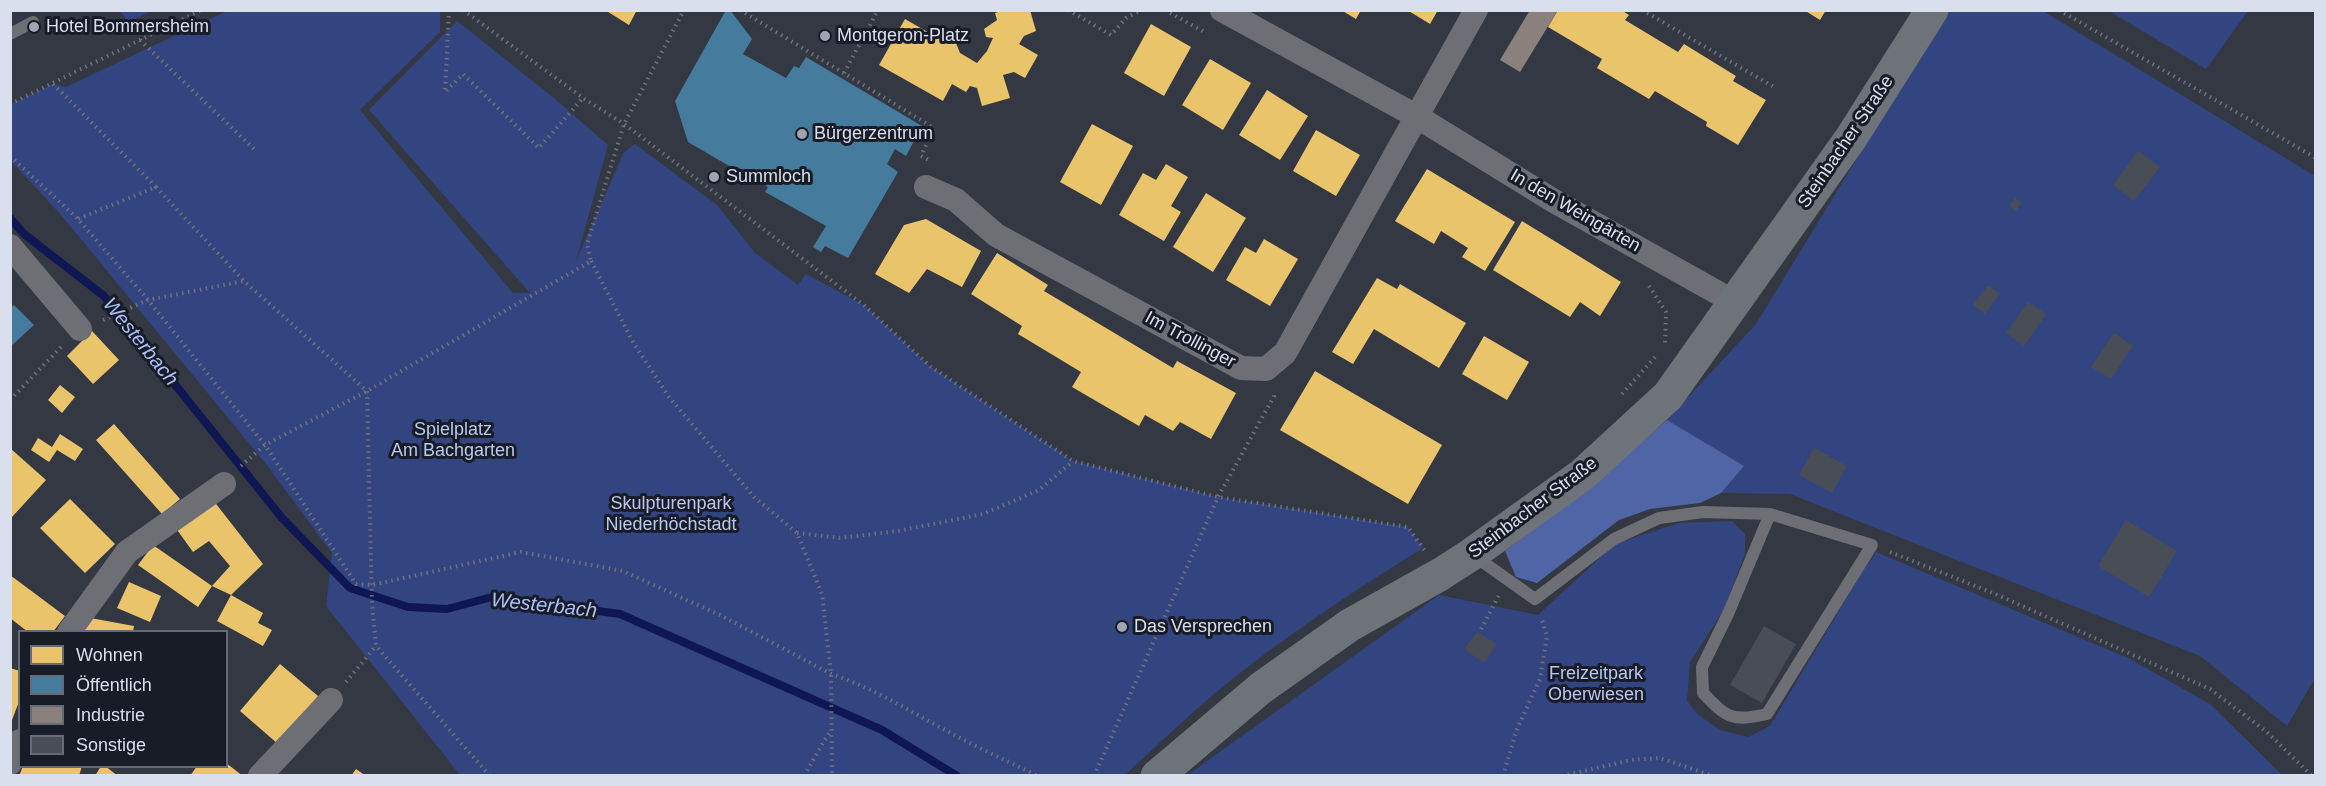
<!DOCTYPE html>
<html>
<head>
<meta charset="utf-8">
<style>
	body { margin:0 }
	#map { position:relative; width:2326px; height:786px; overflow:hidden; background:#333843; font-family:Helvetica,sans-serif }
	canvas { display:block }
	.frame { position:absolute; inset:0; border:12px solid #d9dfed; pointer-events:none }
	.legend { position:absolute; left:18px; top:630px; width:210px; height:138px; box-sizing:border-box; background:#181c26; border:2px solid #656a76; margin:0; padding:8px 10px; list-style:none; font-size:18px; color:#d9dfed }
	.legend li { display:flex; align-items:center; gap:12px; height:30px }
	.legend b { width:30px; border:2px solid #656a76 }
</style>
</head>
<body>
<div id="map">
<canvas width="2326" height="786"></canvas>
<div class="frame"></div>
<ul class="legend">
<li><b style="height:16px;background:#e9c46a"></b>Wohnen</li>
<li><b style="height:16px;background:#457b9d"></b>Öffentlich</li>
<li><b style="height:16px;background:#8a817c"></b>Industrie</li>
<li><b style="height:16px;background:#484d56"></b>Sonstige</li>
</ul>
</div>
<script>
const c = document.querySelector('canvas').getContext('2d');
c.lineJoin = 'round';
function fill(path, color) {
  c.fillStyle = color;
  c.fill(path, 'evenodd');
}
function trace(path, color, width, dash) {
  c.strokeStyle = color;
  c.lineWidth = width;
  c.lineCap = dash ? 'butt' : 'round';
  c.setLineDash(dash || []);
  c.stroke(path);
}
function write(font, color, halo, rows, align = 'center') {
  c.font = font + ' Helvetica,sans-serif';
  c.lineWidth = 6;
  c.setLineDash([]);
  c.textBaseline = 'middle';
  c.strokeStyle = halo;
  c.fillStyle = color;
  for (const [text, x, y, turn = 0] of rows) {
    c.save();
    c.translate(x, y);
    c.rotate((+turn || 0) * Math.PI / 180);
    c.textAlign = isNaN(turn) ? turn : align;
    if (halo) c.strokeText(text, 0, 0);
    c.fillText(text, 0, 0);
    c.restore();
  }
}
const green = new Path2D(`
	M120,11H152L128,22Z
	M227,11H440V32L360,110L513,293H530L369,110L457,21L554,98L608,145L576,261L624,152L635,144L717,205L755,253L798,285L806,274L865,306L931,367L1073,461L1218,497L1408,527L1423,548C1363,585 1305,623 1249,666C1205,699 1165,738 1125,775H460L326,606L332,553L266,464L61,215L11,161V104L53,84L66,87Z
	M1947,11H2043L2315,176V678L2287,726L2200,656L1790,494L1721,493L1743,466L1667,420L1756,324Z
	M2109,11H2248L2206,69Z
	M1732,521L1745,534V554L1723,611L1690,662L1687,701L1697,714L1720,730L1748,737L1770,726L1861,574L1876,552L2128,658L2210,704L2282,775L1186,776L1439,595L1538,615L1615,544L1679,523Z`);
const forest = new Path2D(`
	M1667,420L1744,466L1721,493L1700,503L1650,509L1619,520L1537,583L1516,577L1505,551L1586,490Z`);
const homes = new Path2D(`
	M605,10H637L629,25Z
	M1004,10H1030L1036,31L1024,36L1019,44L1038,55L1025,78L1014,72L1003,75L1010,98L982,106L977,88L970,86L966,92L952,84L943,101L879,65L905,19L931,34L938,28L952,33L960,53L977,63L987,51L993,38L986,37L984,29L997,20L995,13Z
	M1341,10H1361L1356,19Z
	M1407,10H1438L1430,24Z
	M1558,10H1621L1629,15L1625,20L1678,52L1684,44L1736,76L1733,81L1766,100L1738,145L1706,126L1707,122L1655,91L1649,99L1597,68L1602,59L1548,27Z
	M1804,10H1826L1820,20Z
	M1151,24L1191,47L1164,96L1124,73Z
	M1210,59L1251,83L1223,130L1182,105Z
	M1267,90L1308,116L1280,160L1239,135Z
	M1092,124L1133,146L1101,205L1060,182Z
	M1316,130L1360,155L1336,196L1293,171Z
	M1166,164L1188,177L1171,206L1181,212L1164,241L1119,215L1143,173L1156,180Z
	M1427,169L1515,222L1485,271L1462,257L1468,248L1441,231L1434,244L1395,221Z
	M1206,193L1246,218L1213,272L1173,247Z
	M926,219L981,251L962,287L927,269L909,293L875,274L904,225Z
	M1522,221L1621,282L1600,316L1580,302L1570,317L1493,270Z
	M1264,239L1298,259L1270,306L1226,280L1245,247L1256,253Z
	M997,253L1048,285L1044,291L1173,368L1177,361L1236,393L1211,439L1180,422L1173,431L1145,415L1139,426L1072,387L1081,372L1018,334L1022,326L971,294Z
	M1377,278L1397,289L1400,284L1466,323L1439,368L1374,329L1353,364L1332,352Z
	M92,331L119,360L93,384L67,356Z
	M1484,336L1529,362L1507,400L1462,374Z
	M1315,371L1442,445L1408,504L1280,430Z
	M60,385L75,397L62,413L48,400Z
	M114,424L180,499L162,514L96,440Z
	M60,434L83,449L75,461L57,450L49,462L31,450L38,438L52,447Z
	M10,448L46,480L12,517L10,515Z
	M70,499L115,544L85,573L40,528Z
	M213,500L263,564L231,595L212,586L230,566L209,541L193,552L175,527Z
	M153,545L212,586L198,607L138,565Z
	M10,575L65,616L53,632H28L10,618Z
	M129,582L161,596L150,622L117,608Z
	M231,595L263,613L258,623L272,630L263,646L217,621Z
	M85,617L134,626L133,632H82Z
	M280,664L318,696L278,744L240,711Z
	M10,668L20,671V699L12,720L10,719Z
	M226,763L243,776H190L197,766H226Z
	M23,766H82L79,776H19Z
	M101,766H105L118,776H95Z
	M356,769L366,776H351Z`);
const public = new Path2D(`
	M726,10H730L752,39L743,54L786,78L794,66L799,68L806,57L922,126L906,156L895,149L887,164L898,172L848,258L825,246L821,252L813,247L826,226L765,192L768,187L754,178L752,174L737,167L736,170L688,142L675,101Z
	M14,305L34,325L10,347V308Z`);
const industry = new Path2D(`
	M1530,10H1558L1520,72L1500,60Z`);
const stream = new Path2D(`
	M10,218L24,234L104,296L282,518L350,588L408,607L447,609L492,597L620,614L882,730L957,776`);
const building = new Path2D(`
	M2138,151L2160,167L2134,201L2113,185Z
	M2015,198L2021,202L2016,211L2009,206Z
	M1988,285L2000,294L1985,314L1973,305Z
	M2028,302L2046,314L2024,346L2006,333Z
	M2114,333L2133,346L2111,379L2091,367Z
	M1814,448L1847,466L1832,493L1799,475Z
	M2126,520L2177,551L2149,597L2098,566Z
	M1764,626L1796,644L1762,703L1730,685Z
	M1477,632L1497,644L1484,663L1464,649Z`);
const path = new Path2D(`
	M449,10L445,92L463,74L539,148L583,98
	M463,10L583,98L624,124L865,306L931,367L1073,461L1218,497L1408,527L1425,551
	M740,10L934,128L921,156L929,160
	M1068,10L1111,35L1126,18L1141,10
	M1165,10L1206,33
	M1642,10L1774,87
	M2059,10L2316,158
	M140,40L254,149
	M844,73L878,10
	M53,84L156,187L78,219
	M10,104L201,10
	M10,156L78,219L148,300L265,445L356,584L372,585L521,552L623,571L722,616L831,674C872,687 909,711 947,731C976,747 1007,761 1038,776
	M156,187L244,281L367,391L372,604L376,646L490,776
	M591,261L634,344L669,397L754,497L797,533L822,594L831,674L832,776
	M1649,286L1666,312L1665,345
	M103,320L148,300L244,281
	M1622,394L1657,355
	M10,400L62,346
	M241,466L265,445L367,391L591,261L587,244L624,124L684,10
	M797,533L840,538L898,531L983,514L1039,490L1072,462
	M1890,552L1993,593L2210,689L2267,732L2312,776
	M1481,629L1499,595
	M346,682L376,646
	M804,776L830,731
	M1094,776L1218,497L1274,396L1273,393
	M1503,776L1517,729L1540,679L1547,636L1541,617
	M1562,776L1631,760L1660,758L1713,776`);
const lane = new Path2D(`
	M10,34L33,22
	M1473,555L1535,599L1614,539L1659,518L1703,512L1770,514L1872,545L1767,714C1732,722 1727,718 1703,693L1702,667L1728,614L1770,514`);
const street = new Path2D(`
	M1222,10L1416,116L1554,201L1736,303
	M926,187L956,200L996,235L1241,368L1266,369L1285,353L1476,10
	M10,246L80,329
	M69,632L127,552L224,484
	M10,763L20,741
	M260,776L331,700`);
const secondary = new Path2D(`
	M1157,776L1261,688L1350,625L1441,574L1472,554L1582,475L1668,396L1851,138L1932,10`);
const markers = [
	[34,27,6,"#9fa5b2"],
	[825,36,6,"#9fa5b2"],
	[802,134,6,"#9fa5b2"],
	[714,177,6,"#9fa5b2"],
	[1122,627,6,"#9fa5b2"]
];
const poiNames = [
	["Hotel Bommersheim",46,27],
	["Montgeron-Platz",837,36],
	["Bürgerzentrum",814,134],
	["Summloch",726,177],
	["Das Versprechen",1134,627]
];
const streetNames = [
	["Steinbacher Straße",1846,142,-56],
	["In den Weingärten",1575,211,30],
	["Im Trollinger",1190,340,28],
	["Steinbacher Straße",1533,508,-37]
];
const parkNames = [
	["Spielplatz",453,430],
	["Am Bachgarten",453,451],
	["Skulpturenpark",671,504],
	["Niederhöchstadt",671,525],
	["Freizeitpark",1596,674],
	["Oberwiesen",1596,695]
];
const waterNames = [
	["Westerbach",140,342,51],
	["Westerbach",544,606,6]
];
fill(green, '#334581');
fill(forest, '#5065a6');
fill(homes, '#e9c46a');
fill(public, '#457b9d');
fill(industry, '#8a817c');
trace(stream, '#0e1653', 8);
fill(building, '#484d56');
trace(path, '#6f7279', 4, [1.5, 4.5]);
trace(lane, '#6d6f75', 12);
trace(street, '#6d6f75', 24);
trace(secondary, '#6e7379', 33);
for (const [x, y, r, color] of markers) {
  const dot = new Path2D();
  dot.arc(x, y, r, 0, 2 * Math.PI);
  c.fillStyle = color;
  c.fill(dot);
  trace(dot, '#181c26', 2);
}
write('18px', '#d9dfed', '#181c26', poiNames, 'left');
write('18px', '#d9dfed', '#181c26', streetNames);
write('18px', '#b7c7ef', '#181c26', parkNames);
write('italic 20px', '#a9c0fb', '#181c26', waterNames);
</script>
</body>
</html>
